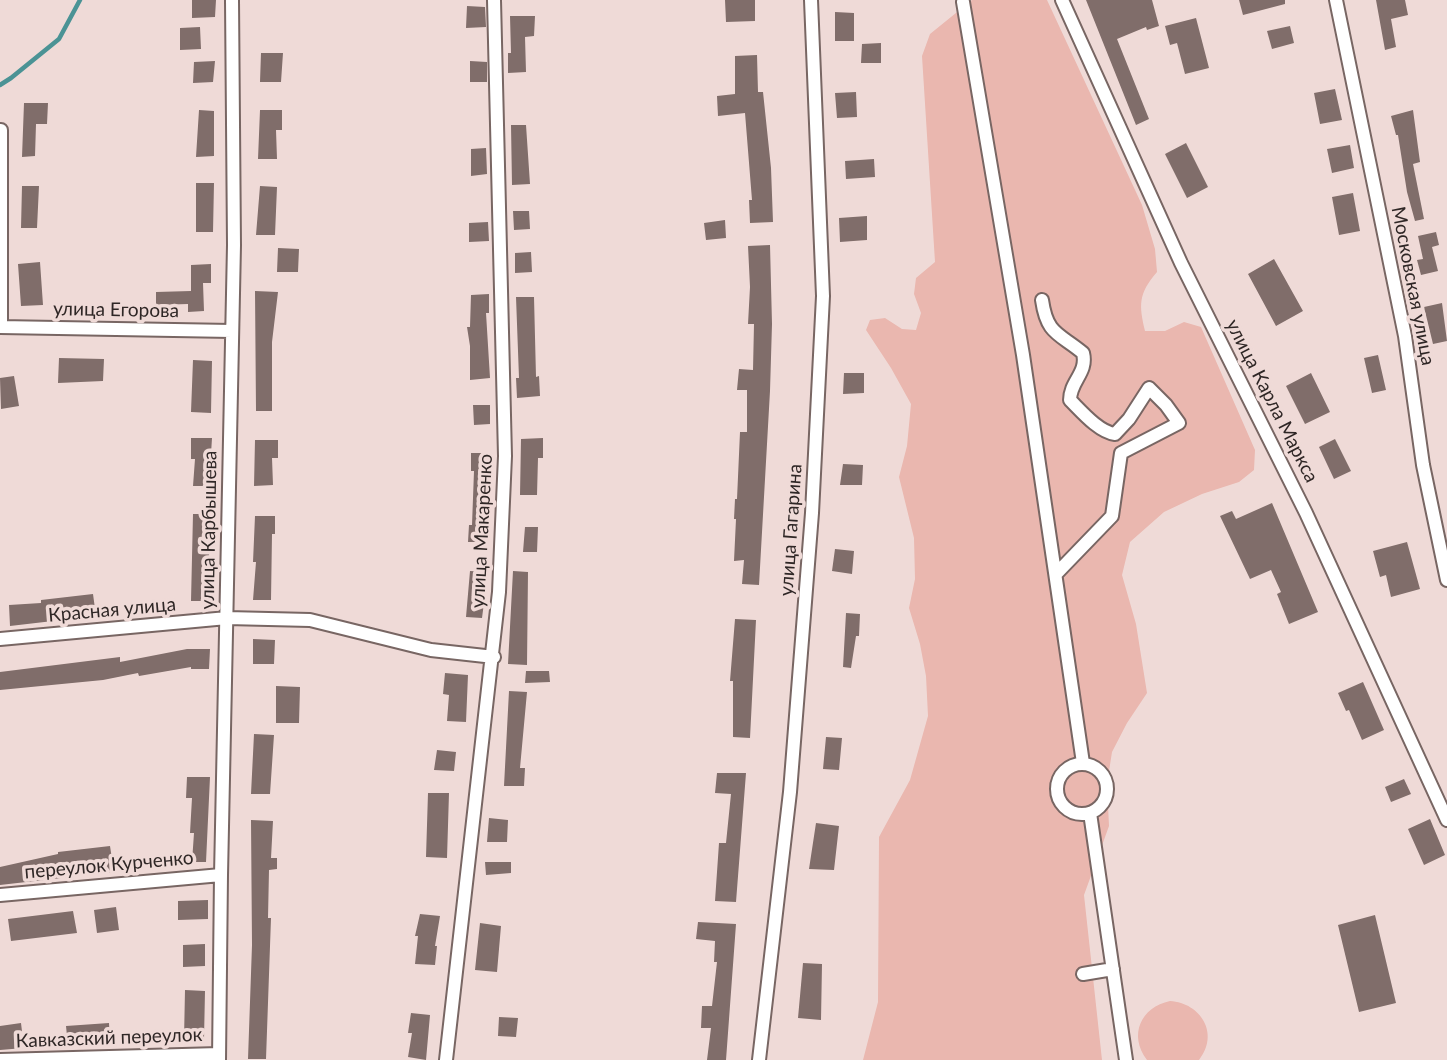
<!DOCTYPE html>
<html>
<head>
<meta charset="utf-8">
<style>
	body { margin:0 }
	canvas { display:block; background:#efdad7 }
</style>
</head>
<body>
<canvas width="1447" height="1060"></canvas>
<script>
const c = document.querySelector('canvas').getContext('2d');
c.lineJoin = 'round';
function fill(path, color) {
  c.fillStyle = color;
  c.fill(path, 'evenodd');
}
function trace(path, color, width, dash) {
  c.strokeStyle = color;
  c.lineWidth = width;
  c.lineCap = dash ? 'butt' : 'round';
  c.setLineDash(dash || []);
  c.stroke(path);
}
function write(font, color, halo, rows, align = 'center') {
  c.font = font + ' Lato,sans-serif';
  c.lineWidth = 7;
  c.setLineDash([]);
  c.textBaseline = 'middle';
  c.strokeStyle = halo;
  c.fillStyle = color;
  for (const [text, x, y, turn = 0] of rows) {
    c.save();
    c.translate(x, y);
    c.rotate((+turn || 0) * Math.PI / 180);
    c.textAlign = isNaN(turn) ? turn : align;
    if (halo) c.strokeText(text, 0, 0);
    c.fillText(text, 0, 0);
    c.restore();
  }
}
const green = new Path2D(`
	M972,0H1047L1142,205L1155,249L1157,272C1138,294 1139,305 1145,331H1165L1184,322L1201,327L1255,450L1254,470L1239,482L1202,494L1164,512L1130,542L1122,575L1136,624L1147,693L1127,723L1112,752L1107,784L1109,826L1084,895L1102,1060H863L878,1002L879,837L910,780L928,716L926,676L920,644L909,608L915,579L914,538L899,477L907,446L911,404L891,368L866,330L870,320L885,318L902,329L916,330L921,313L914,294L916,278L935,262L922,56L930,34Z
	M1170,1001C1201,1003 1220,1034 1199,1060H1147C1128,1035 1141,1007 1170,1001Z`);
const stream = new Path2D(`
	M0,85L11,78L59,39L80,0`);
const building = new Path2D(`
	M192,0H216L215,17L192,18Z
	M725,0H755V21L726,22Z
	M1086,0H1152L1159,26L1147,30L1146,27L1117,39L1149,119L1136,125Z
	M1239,0H1285V4L1243,15Z
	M1376,0H1405L1408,15L1391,19L1396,47L1385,50Z
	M467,6L485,7L486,27L466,28Z
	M835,12L854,13V41H835Z
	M510,16H535L534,36L525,37L526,72L508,73V53H511Z
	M1196,18L1209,68L1185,74L1177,43L1170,45L1165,26Z
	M1290,26L1294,43L1272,49L1267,31Z
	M200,27L201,49L180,50V28Z
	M881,43V63H861L862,44Z
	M261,53H283L281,82H260Z
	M757,55L758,92H763L771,168L773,222L750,223L749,200H752L745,113L718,116L717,96L735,94V56Z
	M215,61L213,82L193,83L194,62Z
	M470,61L487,62V82H470Z
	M1335,89L1342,120L1320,124L1314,93Z
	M856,92L857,117L837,118L835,93Z
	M24,103H48L47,124H36L35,156L22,157Z
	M199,110L214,111V156L196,157Z
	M260,110H282V130H276L277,159H258Z
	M1413,110L1420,162L1413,164L1424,219L1415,221L1407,192L1398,135H1396L1391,116Z
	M511,125H526L530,184L512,185Z
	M1186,143L1208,187L1187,198L1165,154Z
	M1350,145L1354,168L1332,173L1327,149Z
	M486,148L487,174L471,176V149Z
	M874,159L875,177L846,179L845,161Z
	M196,183H214L213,232H196Z
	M22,186H39L37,228H21Z
	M260,186L277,187L275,235H256Z
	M1353,193L1360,231L1339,235L1332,197Z
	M513,211H529L530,229L514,230Z
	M867,216V240L840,242L839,218Z
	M725,220L726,238L706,240L704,223Z
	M488,222L489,241L469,242V223Z
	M1436,232L1439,245L1432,247L1438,271L1421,275L1417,260L1423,259L1418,236Z
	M770,245L772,324L770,391L759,585L742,584L744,560L734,561L736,519H734L735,499H737L740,432H747V390H737L739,369L753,370L754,324H748L750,287L748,246Z
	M278,248L299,249L298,272H277Z
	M531,252L532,272L515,273V253Z
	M1274,259L1303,311L1276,326L1248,274Z
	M40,262L43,305L21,306L18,264Z
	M211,264V283H203L204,311L188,312V304L156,305V292L191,291V265Z
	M255,291L278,292L272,342V411H256Z
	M489,294V313H486L490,378L470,380V346L467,327H470L471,295Z
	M516,297H534L536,377L539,376L540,396L517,398L516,378H519Z
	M1442,303L1447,341L1433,344L1424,307Z
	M1378,355L1386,390L1372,393L1364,358Z
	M59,358L104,359L103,381L58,383Z
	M193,360L212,361L211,413L191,412Z
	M844,373H864V393L843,394Z
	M1311,373L1330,412L1305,424L1286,386Z
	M14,376L19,406L1,409L0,378Z
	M473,405H490V424L474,425Z
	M191,438H212L209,486H193L195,459H191Z
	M543,438V458H538L537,495H520L521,439Z
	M1335,439L1351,471L1334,479L1319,447Z
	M255,440H278V458H272L273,485L254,486Z
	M471,453H488L490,507H486L485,542H468L469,525H472L474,471H471Z
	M843,464L863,465L862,485H840Z
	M1272,503L1318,612L1289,624L1277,594L1281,592L1271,570L1250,579L1220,516L1232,511L1236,519Z
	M193,514H210L208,601H191Z
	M255,516H275V534H272L271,600H253L256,562H253Z
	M525,527H538L537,552H523Z
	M1407,542L1420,589L1391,597L1386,575L1380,577L1373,551Z
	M835,549L854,551L852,574L832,571Z
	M470,571L488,572L482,618L466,617Z
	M513,571L528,572L527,665L508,664Z
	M93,594L96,616L10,626L9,605L41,603V600Z
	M846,613L860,614L859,636H856L851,668L843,667Z
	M735,619L756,620L750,738L733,737V681H730Z
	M253,639L275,640L274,664H253Z
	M187,649H210L209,669H191V667L139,676L138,673L103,680L0,690V672L120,657V662Z
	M526,671H549L550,682L525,683Z
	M445,673L468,675L466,722L447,721L449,695L443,694Z
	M1363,682L1384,730L1362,740L1349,710L1346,711L1338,693Z
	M276,686L300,687L299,723H276Z
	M509,691L527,692L520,768H525L524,786H504Z
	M254,734L274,735L270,794H251Z
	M826,737L842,738L839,770L823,769Z
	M437,750L456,752L454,771L434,770Z
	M717,773H746L736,902L715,901L719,843H726L731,794L715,793Z
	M187,777H210L206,862H192L194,833H190L192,798H186Z
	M1404,779L1411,794L1391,802L1385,787Z
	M428,793H449L447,858L426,857Z
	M489,818L508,820L507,842H487Z
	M1430,819L1445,855L1424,865L1408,829Z
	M251,820L273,821L271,858H277V869L269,870L268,918H271L266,1059H248L252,945Z
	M816,823L839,826L834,870L809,869Z
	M110,846L114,872L0,885V867L58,854V852Z
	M485,862H511V873L486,875Z
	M208,900V919L178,920V901Z
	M116,907L119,930L97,933L94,910Z
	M73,911L77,933L11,941L8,919Z
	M420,914L440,916L435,946H437L435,965L415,964L418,936H415Z
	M1375,915L1396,1003L1359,1012L1338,925Z
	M698,922L736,924L726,1060H707L711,1028H701L702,1006H712L717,962H714L715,941L696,939Z
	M480,923L501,926L497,972L475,970Z
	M205,944V966L183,967V945Z
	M803,963L822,964L821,1020L798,1018Z
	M185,990L205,991L204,1039H184Z
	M411,1013L430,1015L426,1060L408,1057L412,1033H408Z
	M499,1017L518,1018L516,1037L498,1036Z
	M21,1023L24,1048L0,1050V1026Z
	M109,1023L110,1043L68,1046L66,1026Z`);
const street = new Path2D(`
	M1062,0L1181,263L1306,513L1447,820
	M1336,0L1405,336L1423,465L1447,580
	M963,2L1023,355L1083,763
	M1042,300C1047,335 1059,333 1083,353C1088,373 1070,381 1070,400C1082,412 1099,432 1115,434L1129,419L1149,388L1166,405L1179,423L1121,453L1112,516L1056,574
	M0,327L232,331
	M1,327V130
	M0,639L227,618L310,620L431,650L494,657
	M1057 789a25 25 0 1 1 50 0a25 25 0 1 1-50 0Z
	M1090,813L1126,1060
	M0,895L221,875
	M1083,974L1113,969
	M0,1060L219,1054
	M219,1060L221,875L234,245L232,0
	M446,1060L499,592L505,456L494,0
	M759,1060L790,792L812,513L823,296L811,0`);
const streetNames = [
	["Московская улица",1413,286,79],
	["улица Егорова",116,310,1],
	["улица Карла Маркса",1272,401,63],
	["улица Карбышева",209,530,-89],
	["улица Гагарина",791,530,-86],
	["улица Макаренко",482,531,-87],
	["Красная улица",112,610,-5],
	["переулок Курченко",109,865,-5],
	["Кавказский переулок",109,1038,-2]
];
fill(green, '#eab7af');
trace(stream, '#4b9395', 4.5);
fill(building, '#806d6a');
trace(street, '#786663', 16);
trace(street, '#fff', 12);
write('19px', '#2f2726', '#efdad7', streetNames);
</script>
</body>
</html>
